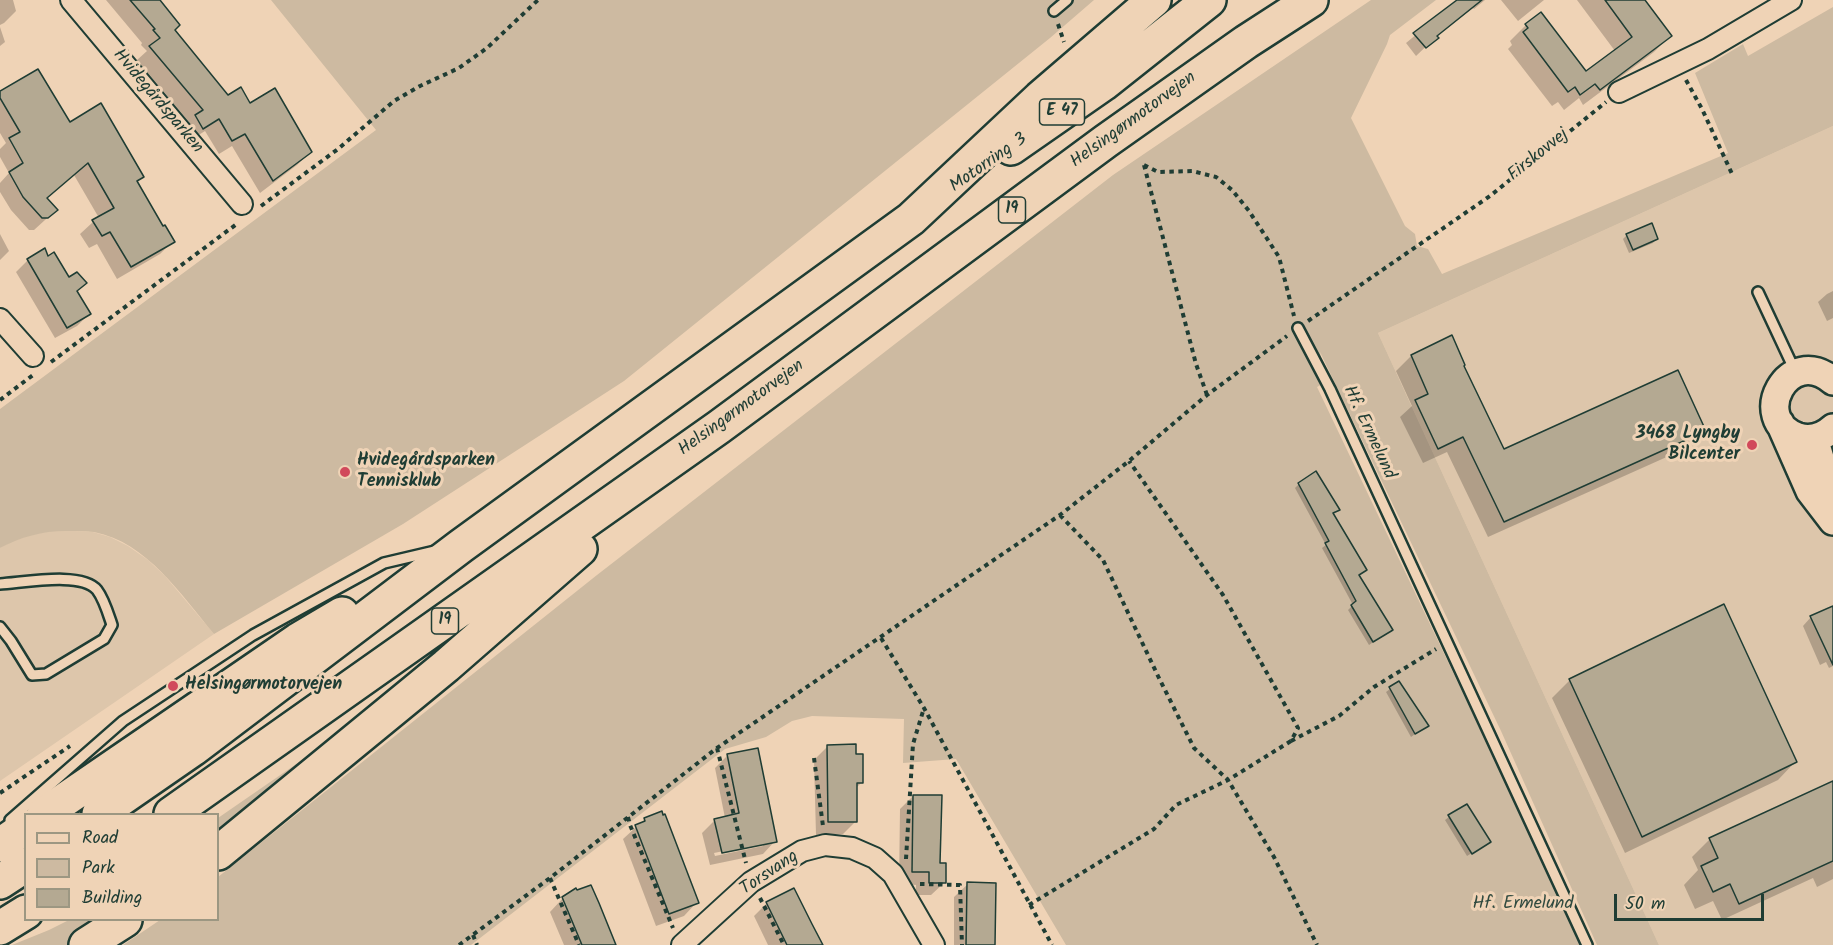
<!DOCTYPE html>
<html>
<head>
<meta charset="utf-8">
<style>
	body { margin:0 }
	#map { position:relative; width:1833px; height:945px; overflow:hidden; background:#efd3b6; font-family:Kalam,sans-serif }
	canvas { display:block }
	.legend { position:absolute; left:24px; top:813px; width:195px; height:108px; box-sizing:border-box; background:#efd3b6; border:2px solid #9c9782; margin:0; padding:8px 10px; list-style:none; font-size:18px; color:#1f3d34 }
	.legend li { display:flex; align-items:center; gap:12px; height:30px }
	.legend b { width:30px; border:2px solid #9c9782 }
	.scale { position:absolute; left:1614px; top:894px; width:150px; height:27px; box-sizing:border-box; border:3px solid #1f3d34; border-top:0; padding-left:8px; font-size:18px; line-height:21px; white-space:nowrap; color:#1f3d34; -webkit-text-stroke:4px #efd3b6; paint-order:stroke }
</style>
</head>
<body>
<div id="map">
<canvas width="1833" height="945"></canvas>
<ul class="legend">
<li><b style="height:8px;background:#efd3b6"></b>Road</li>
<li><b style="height:16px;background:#cdbaa1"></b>Park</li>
<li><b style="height:16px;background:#b4a992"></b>Building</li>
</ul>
<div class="scale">50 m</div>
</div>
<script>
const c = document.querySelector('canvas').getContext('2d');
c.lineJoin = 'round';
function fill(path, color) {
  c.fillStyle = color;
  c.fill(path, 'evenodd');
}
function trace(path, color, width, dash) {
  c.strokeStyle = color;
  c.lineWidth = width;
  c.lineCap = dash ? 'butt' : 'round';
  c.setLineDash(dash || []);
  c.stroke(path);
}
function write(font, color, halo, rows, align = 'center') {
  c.font = font + ' Kalam,sans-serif';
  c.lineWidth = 6;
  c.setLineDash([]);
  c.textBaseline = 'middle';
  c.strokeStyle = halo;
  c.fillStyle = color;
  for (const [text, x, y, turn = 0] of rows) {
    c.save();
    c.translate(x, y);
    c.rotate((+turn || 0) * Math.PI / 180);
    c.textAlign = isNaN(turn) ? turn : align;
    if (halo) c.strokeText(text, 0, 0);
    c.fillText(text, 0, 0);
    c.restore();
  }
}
const built = new Path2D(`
	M1833,126V945H1659L1378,333Z
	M58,530L93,532L110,537L128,546L148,560L165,576L214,634L0,781V548L13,541L34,534Z`);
const green = new Path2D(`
	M271,0H1094L1050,38L624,381L403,524L214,634C182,596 147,542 94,532C86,531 78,531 71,531C46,530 22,536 0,548V409L376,130Z
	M1371,0H1436L1390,35L1387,44L1351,118L1405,226L1415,234L1417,246L1428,249L1442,274L1728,153L1695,73L1743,44L1748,56L1833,7V126L1378,333L1659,945H1597L1501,731L1320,352L1326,382L1317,387L1583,945H1066L956,759L903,763L904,719L812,716L792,721L766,737L725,749L471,945H123L160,920H218V877L597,575L1113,175Z
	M352,722L218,835V818L318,749Z
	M69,920H103L67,945H12L49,930Z`);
const shadow = new Path2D(`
	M0,0H13L16,11L4,23L0,25Z
	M106,0H161L159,2L173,30L228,97L250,105L310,152L297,165L260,193L232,146L219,154L205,131L189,141L182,129L189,122L137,60L147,51L141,45L142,43Z
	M1458,0H1485L1474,9L1473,8L1436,37L1416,56L1406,43Z
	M1501,0H1544L1518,21Z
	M1577,0H1643L1670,36L1654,52L1583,105L1579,98L1564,110L1558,102L1552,106L1508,49L1512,45L1510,41L1526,25L1585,73L1615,51Z
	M0,27L5,42L0,46Z
	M0,93L69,124L142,176L136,182L163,228L173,241L160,254L117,279L97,244L89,248L80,234L93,222L99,218L74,175L46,199L56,210L34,230H29L11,210L0,192V183L9,173L0,157V149L6,143L0,133Z
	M0,234L9,251L0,260Z
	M1627,235L1656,239L1653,243L1629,253L1623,239Z
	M48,258L68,279L85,283L76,292L89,314L77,326L55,338L16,272L28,260Z
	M1833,291V318L1827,321L1818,302L1827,294Z
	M1411,356L1462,366L1503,451L1704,431L1689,447L1488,537L1447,452L1423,463L1400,417L1412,406L1396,371Z
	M1299,484L1338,509L1332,514L1365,570L1358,576L1391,630L1369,645L1348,610L1353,605L1322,548L1326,545L1295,488Z
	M1833,607V666L1829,668L1826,662L1820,665L1803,626L1811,617Z
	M1570,680L1795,762L1778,780L1625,853L1552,698Z
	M1398,683L1427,725L1411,737L1386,692Z
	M827,747L855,756L861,783L855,789L856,821L843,834L816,835L814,760Z
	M727,756L775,841L763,854L710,865L702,833L715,820L725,818L715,768ZM763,843V846L715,856L714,853Z
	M1833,782V879L1817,887L1813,878L1722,920L1713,901L1695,909L1684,885L1698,870L1692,857L1710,839Z
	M913,796L945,882L931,895H916V885L899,884L900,809Z
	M1449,817L1485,845L1467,856L1445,820Z
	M645,819L697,902L684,916L656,926L623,839Z
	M968,884L993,945H954V897Z
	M563,898L614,945H564L550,912Z
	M767,903L821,945H768L754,916Z`);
const building = new Path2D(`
	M130,0H160L180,25L175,30L228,95L241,87L250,103L275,88L312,152L273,181L245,134L232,141L219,119L203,129L195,115L203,110L149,46L160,38L153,30L155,29Z
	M1457,0H1482L1437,36L1439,38L1426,48L1413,33Z
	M1605,0H1645L1672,36L1600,90L1595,84L1580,95L1575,87L1568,92L1523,32L1528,28L1525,24L1541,12L1586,71L1632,37Z
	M38,69L70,122L101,103L144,177L137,181L163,226L165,225L175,242L131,267L110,232L102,236L92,220L114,208L88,163L47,198L58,210L48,218H42L23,197L9,172L23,163L9,138L20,132L0,98V91Z
	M1652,223L1658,239L1633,250L1626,234Z
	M45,248L48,256L54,252L69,277L77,272L87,283L77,291L91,314L67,328L27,259Z
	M1452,335L1465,365L1464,366L1504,449L1678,370L1706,431L1504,522L1463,437L1438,449L1415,400L1428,394L1411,355Z
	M1316,471L1340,510L1333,513L1367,570L1359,575L1393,630L1373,642L1351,605L1356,601L1325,543L1329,541L1298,483Z
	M1724,604L1797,762L1642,837L1569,679Z
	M1833,606V665L1810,616Z
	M1399,681L1429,726L1415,734L1389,687Z
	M856,744V754H863V783H857V822H828L827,745Z
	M758,748L777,842L722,853L714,819L739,813L727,754Z
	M1833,781V861L1739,904L1730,884L1713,892L1701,866L1718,858L1709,838Z
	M913,795H942L940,863H946V883H929V872H912Z
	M1467,804L1491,842L1472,854L1448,815Z
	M662,811L663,815L665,814L699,903L669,914L635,825L645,821L644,818Z
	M967,882L996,883L995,945H966Z
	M591,885L599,903L616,945H582L562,897L576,888L577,890Z
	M794,888L812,924L823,945H787L766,902Z`);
const path = new Path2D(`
	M1058,24L1064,42
	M1686,80L1702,109L1733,176
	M1144,165L1158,172L1192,171L1216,177L1232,190L1249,211L1279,257L1294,316
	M1144,165L1196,364L1207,395
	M261,206L338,149L394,101L420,86L459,68L487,48L538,0
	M1308,321L1490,196L1606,102
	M51,362L238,223
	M0,400L33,375
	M1060,515L1103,560L1158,676L1194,748L1228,780L1274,857L1317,945
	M881,638L924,708L1052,945
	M1291,741L1339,716L1374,687L1436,649
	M717,748L746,863
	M814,758L823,826
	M0,793L70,746
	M628,817L630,825L673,928
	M906,859L913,744L924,708
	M550,878L579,945
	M920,884L960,885L962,945
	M760,898L784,945
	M1029,905L1154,829L1176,805L1228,780L1291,741L1298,728L1223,595L1129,461
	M473,935L477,945
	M459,945L550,878L717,748L1060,515L1129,461L1207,395L1287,336`);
const lane = new Path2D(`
	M1054,11L1067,0
	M1758,292L1795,371
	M1298,328L1330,389L1587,945
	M0,584C22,583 82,571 97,590C104,599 108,613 112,625L104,639L46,674L32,675L11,641L0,627
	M10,820L123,721L253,635L384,563L435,551`);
const street = new Path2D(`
	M71,0L242,204
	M1619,92L1708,49L1791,0
	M0,319L33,356
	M682,945L751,882L802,851L825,845L852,848L875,858L893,874L934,945`);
const secondary = new Path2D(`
	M1833,381C1788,343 1748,420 1798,437C1811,441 1823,437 1833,428
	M1780,423L1810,491L1833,521
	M1814,438L1833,502`);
const highway = new Path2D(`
	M1011,148L1103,84L1209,0
	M44,814L298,640L342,614
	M99,814L193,749L461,546L911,219L1040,98L1154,0
	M171,814L719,427L1106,141L1246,42L1311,0
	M0,845L26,827
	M218,853L446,666L580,549
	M0,882L26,865
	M0,928L26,912
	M86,945L125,920`);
const markers = [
	[1752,445,6,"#d1495b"],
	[345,472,6,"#d1495b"],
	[173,686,6,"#d1495b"]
];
const shields = [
	[1062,112,45],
	[1012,210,27],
	[445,621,27]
];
const shieldNames = [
	["E 47",1062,112],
	["19",1012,210],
	["19",445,621]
];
const streetNames = [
	["Hvidegårdsparken",157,102,50],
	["Helsingørmotorvejen",1134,121,-36],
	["Firskovvej",1539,156,-39],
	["Motorring 3",989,164,-35],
	["Helsingørmotorvejen",742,409,-36],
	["Hf. Ermelund",1368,433,65],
	["Torsvang",770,874,-34]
];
const poiNames = [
	["3468 Lyngby",1740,435,"right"],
	["Bilcenter",1740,456,"right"],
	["Hvidegårdsparken",357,462],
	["Tennisklub",357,483],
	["Helsingørmotorvejen",185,686]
];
const parkNames = [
	["Hf. Ermelund",1523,905]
];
fill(built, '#ddc6ab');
fill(green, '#cdbaa1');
fill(shadow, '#0003');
fill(building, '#b4a992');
trace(building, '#1f3d34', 1.5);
trace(lane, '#1f3d34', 14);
trace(street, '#1f3d34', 24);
trace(secondary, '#1f3d34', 32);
trace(highway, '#1f3d34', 38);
trace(path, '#1f3d34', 4, [4.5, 4.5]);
trace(lane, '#efd3b6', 9);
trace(street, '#efd3b6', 20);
trace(secondary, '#efd3b6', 27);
trace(highway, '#efd3b6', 33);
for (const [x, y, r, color] of markers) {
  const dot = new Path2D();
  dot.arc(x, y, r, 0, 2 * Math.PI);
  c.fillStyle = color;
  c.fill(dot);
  trace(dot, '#efd3b6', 2);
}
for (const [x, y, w] of shields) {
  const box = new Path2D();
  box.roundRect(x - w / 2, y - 13, w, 26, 4.5);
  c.fillStyle = '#efd3b6';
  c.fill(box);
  trace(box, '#1f3d34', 1.5);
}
write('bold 16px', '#1f3d34', null, shieldNames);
write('18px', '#1f3d34', '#efd3b6', streetNames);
write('bold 18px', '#1f3d34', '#efd3b6', poiNames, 'left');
write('18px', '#304a3f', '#efd3b6', parkNames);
</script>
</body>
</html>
